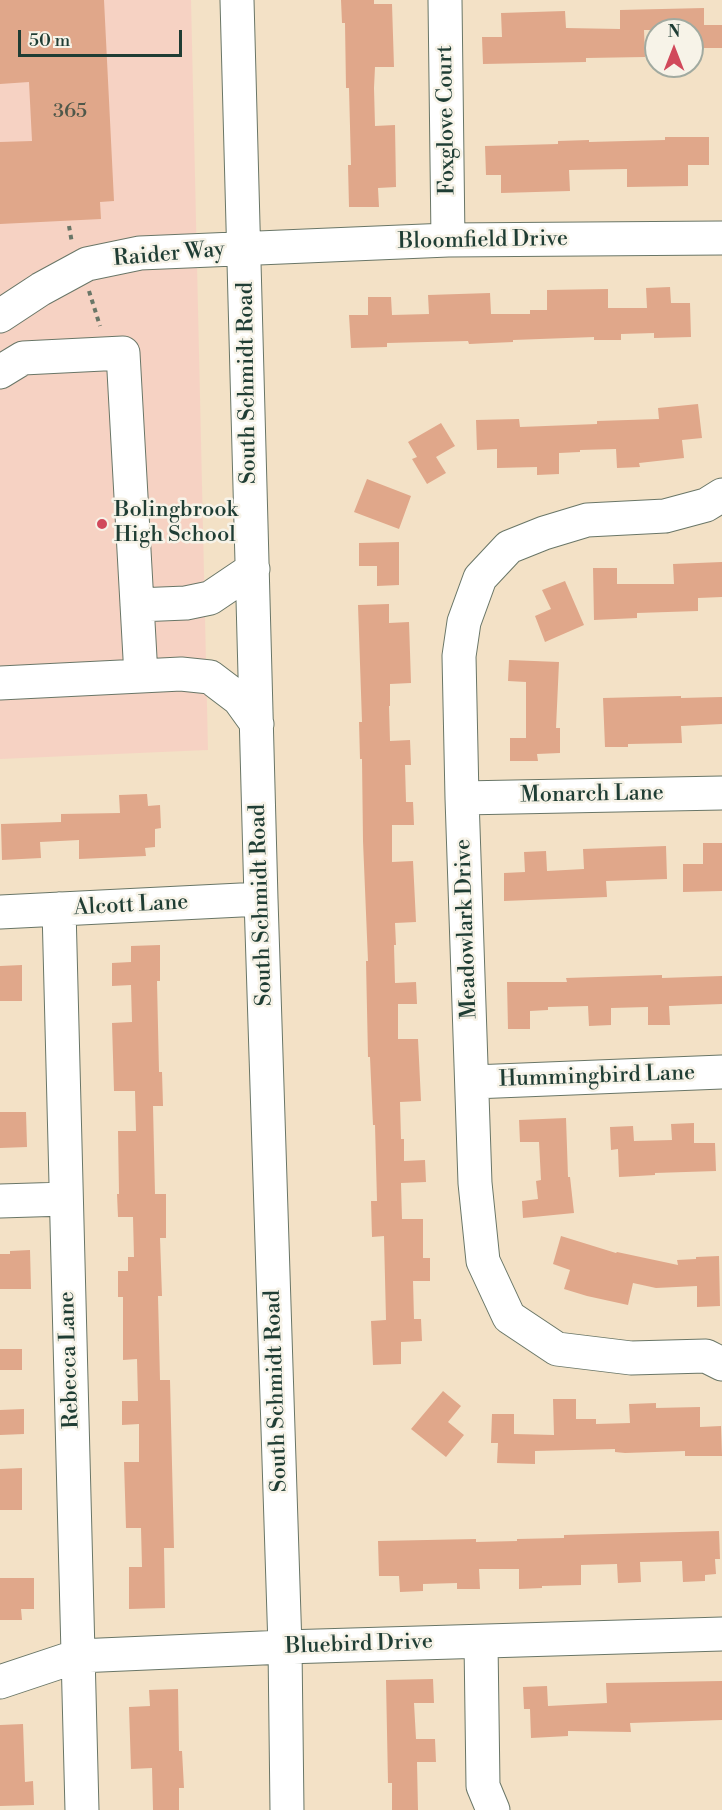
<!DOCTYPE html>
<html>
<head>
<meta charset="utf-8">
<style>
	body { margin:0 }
	#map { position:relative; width:722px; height:1810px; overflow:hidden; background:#f3e1c6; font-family:"Libre Bodoni",serif }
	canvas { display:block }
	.north { position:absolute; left:644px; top:18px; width:60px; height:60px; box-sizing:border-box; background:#f7f3e8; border:2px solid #a1aaa0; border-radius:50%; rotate:0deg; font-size:16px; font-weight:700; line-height:24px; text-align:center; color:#1f3d34 }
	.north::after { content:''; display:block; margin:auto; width:21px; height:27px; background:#d1495b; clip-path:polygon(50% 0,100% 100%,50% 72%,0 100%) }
	.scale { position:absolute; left:18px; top:30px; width:164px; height:27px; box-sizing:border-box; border:3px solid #1f3d34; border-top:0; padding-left:8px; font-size:18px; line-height:21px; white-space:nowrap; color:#1f3d34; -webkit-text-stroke:4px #f7f3e8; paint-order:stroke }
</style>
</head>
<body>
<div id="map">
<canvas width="722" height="1810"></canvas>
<div class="north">N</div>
<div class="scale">50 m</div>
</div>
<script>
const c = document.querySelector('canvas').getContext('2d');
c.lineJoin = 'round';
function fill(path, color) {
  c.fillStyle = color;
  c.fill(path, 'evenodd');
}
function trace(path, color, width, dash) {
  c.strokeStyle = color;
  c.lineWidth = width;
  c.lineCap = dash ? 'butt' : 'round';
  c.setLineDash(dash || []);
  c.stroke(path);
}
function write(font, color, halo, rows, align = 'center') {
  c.font = font + ' "Libre Bodoni",serif';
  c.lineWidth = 5;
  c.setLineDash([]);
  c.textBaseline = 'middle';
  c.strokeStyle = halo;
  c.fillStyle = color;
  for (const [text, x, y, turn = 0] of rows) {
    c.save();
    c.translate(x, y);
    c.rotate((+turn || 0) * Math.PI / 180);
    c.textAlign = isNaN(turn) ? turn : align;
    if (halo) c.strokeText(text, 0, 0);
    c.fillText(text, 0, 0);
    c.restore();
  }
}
const built = new Path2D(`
	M0,0H191L208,750L0,759Z`);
const building = new Path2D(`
	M0,0H104L114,201L100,202L101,219L0,224V142L32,141L29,82L0,84Z
	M341,0H374V4H392L394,67H375L374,88L375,126L395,125L396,187L378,188L379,207H349L348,165H351L349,88H346L345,23H342Z
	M704,8V25H722V48H692V30H644L645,57L586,58V62L483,64L482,37H502L501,13L565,11L566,28L620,29V10Z
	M665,137H709V165H688V186L627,187V169L569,170L570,191L501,193V175H486L485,146L558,144V141L589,140V142L665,140Z
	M670,287L671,303H690L691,337L654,338V333L621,334V340H594V337L513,340V342L469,344L468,341L387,343V347L351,348L349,315H368V297H391L392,315L429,314L428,295L490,293L491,314H530V310H547V290L608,289V308H647L646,288Z
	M698,404L702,438L682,440L684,458L639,463L640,467L617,468L616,449L580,450V452L559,453V474L537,475V467L497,468V449L477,450L476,420L519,419L520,427L597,424V421L659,419L658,408Z
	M441,423L455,446L436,457L446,473L427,484L412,459L417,457L408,442Z
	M367,479L411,496L399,529L354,512Z
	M399,542V585L377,586V566H359V543Z
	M722,562V597L698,598V611L637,613V618L594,620L593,568H617V584H674L673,564Z
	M565,581L584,625L545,642L535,616L551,609L542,590Z
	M389,604V623L409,622L411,683L390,684V706H389L390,741L410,740L411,765H405L406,802H413L414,825H392V862L413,861L416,922L395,923L396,945H394L395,983L416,982L417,1004H398V1039H418L421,1101L400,1102L401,1139H404V1161L425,1160L426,1182L401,1183L402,1219H423V1258H430V1281H413L414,1319H421L422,1341L401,1342V1364L373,1365L371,1321L386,1320L384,1236L372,1237L371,1201H377L375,1125H373L370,1057H368L366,961H368L363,841L362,759H360L359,722H362L358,605Z
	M509,660L559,662L556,728H560V753L537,754L538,761H510V738H526V682L508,681Z
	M681,696V698L722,697V724L681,726L682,743L628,744V747H605L603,698Z
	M147,794L148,806L160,805L161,828L155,829V847L145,848L146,856L79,859V840L40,842L41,858L2,860L1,824L61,822V814L120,813L119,795Z
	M703,843H722V891L683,892V864H703Z
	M666,846L667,879L606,881L607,897L504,901V873L525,872L524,852L546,851L547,871L584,869L583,849Z
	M160,945V981H157L159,1072H162L163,1106H153L155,1194H166V1238H160L162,1296H158L160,1380H170L174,1548H164L165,1608L129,1609V1567H142L141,1528H126L124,1462H139V1424L122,1425V1401H138L137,1359L123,1360V1297H118V1271H128V1257H134L133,1217H118L117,1194H119L118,1131H136L135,1091H114L112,1023L132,1022L131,985L112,986V963L131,962V946Z
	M22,965V1001H0V966Z
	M662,975V978L722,976V1004L669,1006L670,1025H648V1007L611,1008V1025L589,1026L588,1006L548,1007V1010L530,1011V1029H508L507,982H567L566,978Z
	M0,1112H26L27,1147L0,1148Z
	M566,1118L568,1177H570L574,1213L523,1218L522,1201L538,1199L536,1181L541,1180L539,1142H520L519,1120Z
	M694,1123V1143H715L716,1171L655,1173V1175L619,1177L618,1149L611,1150L610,1127L633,1126L634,1141L672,1140L671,1124Z
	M561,1236L616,1253L617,1252L678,1265L677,1260L696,1259V1257L719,1256L720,1306L697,1307V1286L656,1288L633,1283L628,1305L587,1296L564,1289L570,1270L553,1264Z
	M30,1250L31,1289H0V1254H10V1251Z
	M0,1349H22V1370H0Z
	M443,1391L461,1406L448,1422L464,1435L446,1457L411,1429Z
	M553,1399H576V1419H596V1424L630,1423L629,1404L656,1403V1408L700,1407V1427L721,1426L722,1456H685V1451L625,1453L615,1452V1449L535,1451V1464L497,1463L498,1443H491L492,1414H514V1434L554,1435Z
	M24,1409V1434L0,1435V1410Z
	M22,1468V1510H0V1469Z
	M719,1531L720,1559H715L716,1574L705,1575V1581L683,1582L682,1561L640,1562L641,1582L618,1583L617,1564L581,1565V1585L542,1586V1588L519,1589V1569H479L480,1589H457V1583L423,1584V1591L400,1592L399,1576H379L378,1541L476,1539V1542L517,1541V1539L564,1538V1535Z
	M0,1578H34V1609H21L22,1620H0Z
	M433,1679L434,1703H414L416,1739H435L436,1762H417L418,1810H392V1783H388L386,1680Z
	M722,1681V1720L630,1723L631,1732L568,1731V1736L531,1738L530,1709H524L523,1687L547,1686L548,1706L607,1703L606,1683Z
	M178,1689L179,1751H182L184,1788H179V1810H153L152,1768L131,1769L129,1707L150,1706L149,1690Z
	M23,1724L25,1782L33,1781L34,1805L0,1806V1725Z`);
const path = new Path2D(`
	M69,226L72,243
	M89,291L100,326`);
const minor = new Path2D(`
	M237,0L261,899L285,1647L287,1810
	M445,0L448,240
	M0,316L41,289L87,264L140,253L448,240L722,238
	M0,372L23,358L123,353L141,676
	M722,495L706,505L665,516L587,520L544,533L509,547L480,578L464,622L459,656L462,798L475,1183L483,1261L509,1317L557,1349L631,1358L706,1356L722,1364
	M137,605L186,603L210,598L253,569
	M0,683L181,674L210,677L239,699L257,724
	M462,798L722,793
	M59,909L82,1810
	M0,912L261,899
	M473,1082L722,1072
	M0,1201L66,1199
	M481,1642L483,1786L493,1810
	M0,1682L78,1656L285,1647L722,1634`);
const markers = [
	[102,524,6,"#d1495b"]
];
const numberNames = [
	["365",70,112]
];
const streetNames = [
	["Foxglove Court",447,120,-91],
	["Bloomfield Drive",483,241,-1],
	["Raider Way",169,255,-5],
	["South Schmidt Road",248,383,-91],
	["Monarch Lane",592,795,-1],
	["South Schmidt Road",262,905,-92],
	["Alcott Lane",131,906,-3],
	["Meadowlark Drive",467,929,-92],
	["Hummingbird Lane",597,1077,-2],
	["Rebecca Lane",70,1360,-92],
	["South Schmidt Road",277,1391,-92],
	["Bluebird Drive",359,1645,-2]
];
const poiNames = [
	["Bolingbrook",114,511],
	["High School",114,536]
];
fill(built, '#f6d2c3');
fill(building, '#e0a78a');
trace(minor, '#697667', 35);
trace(path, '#697667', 4, [4.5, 4.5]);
trace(minor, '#fff', 33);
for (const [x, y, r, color] of markers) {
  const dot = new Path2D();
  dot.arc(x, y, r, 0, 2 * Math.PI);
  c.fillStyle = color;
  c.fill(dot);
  trace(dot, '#f7f3e8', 2);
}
write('20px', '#4f584a', null, numberNames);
write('22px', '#1f3d34', '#f7f3e8', streetNames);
write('22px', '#1f3d34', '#f7f3e8', poiNames, 'left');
</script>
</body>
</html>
